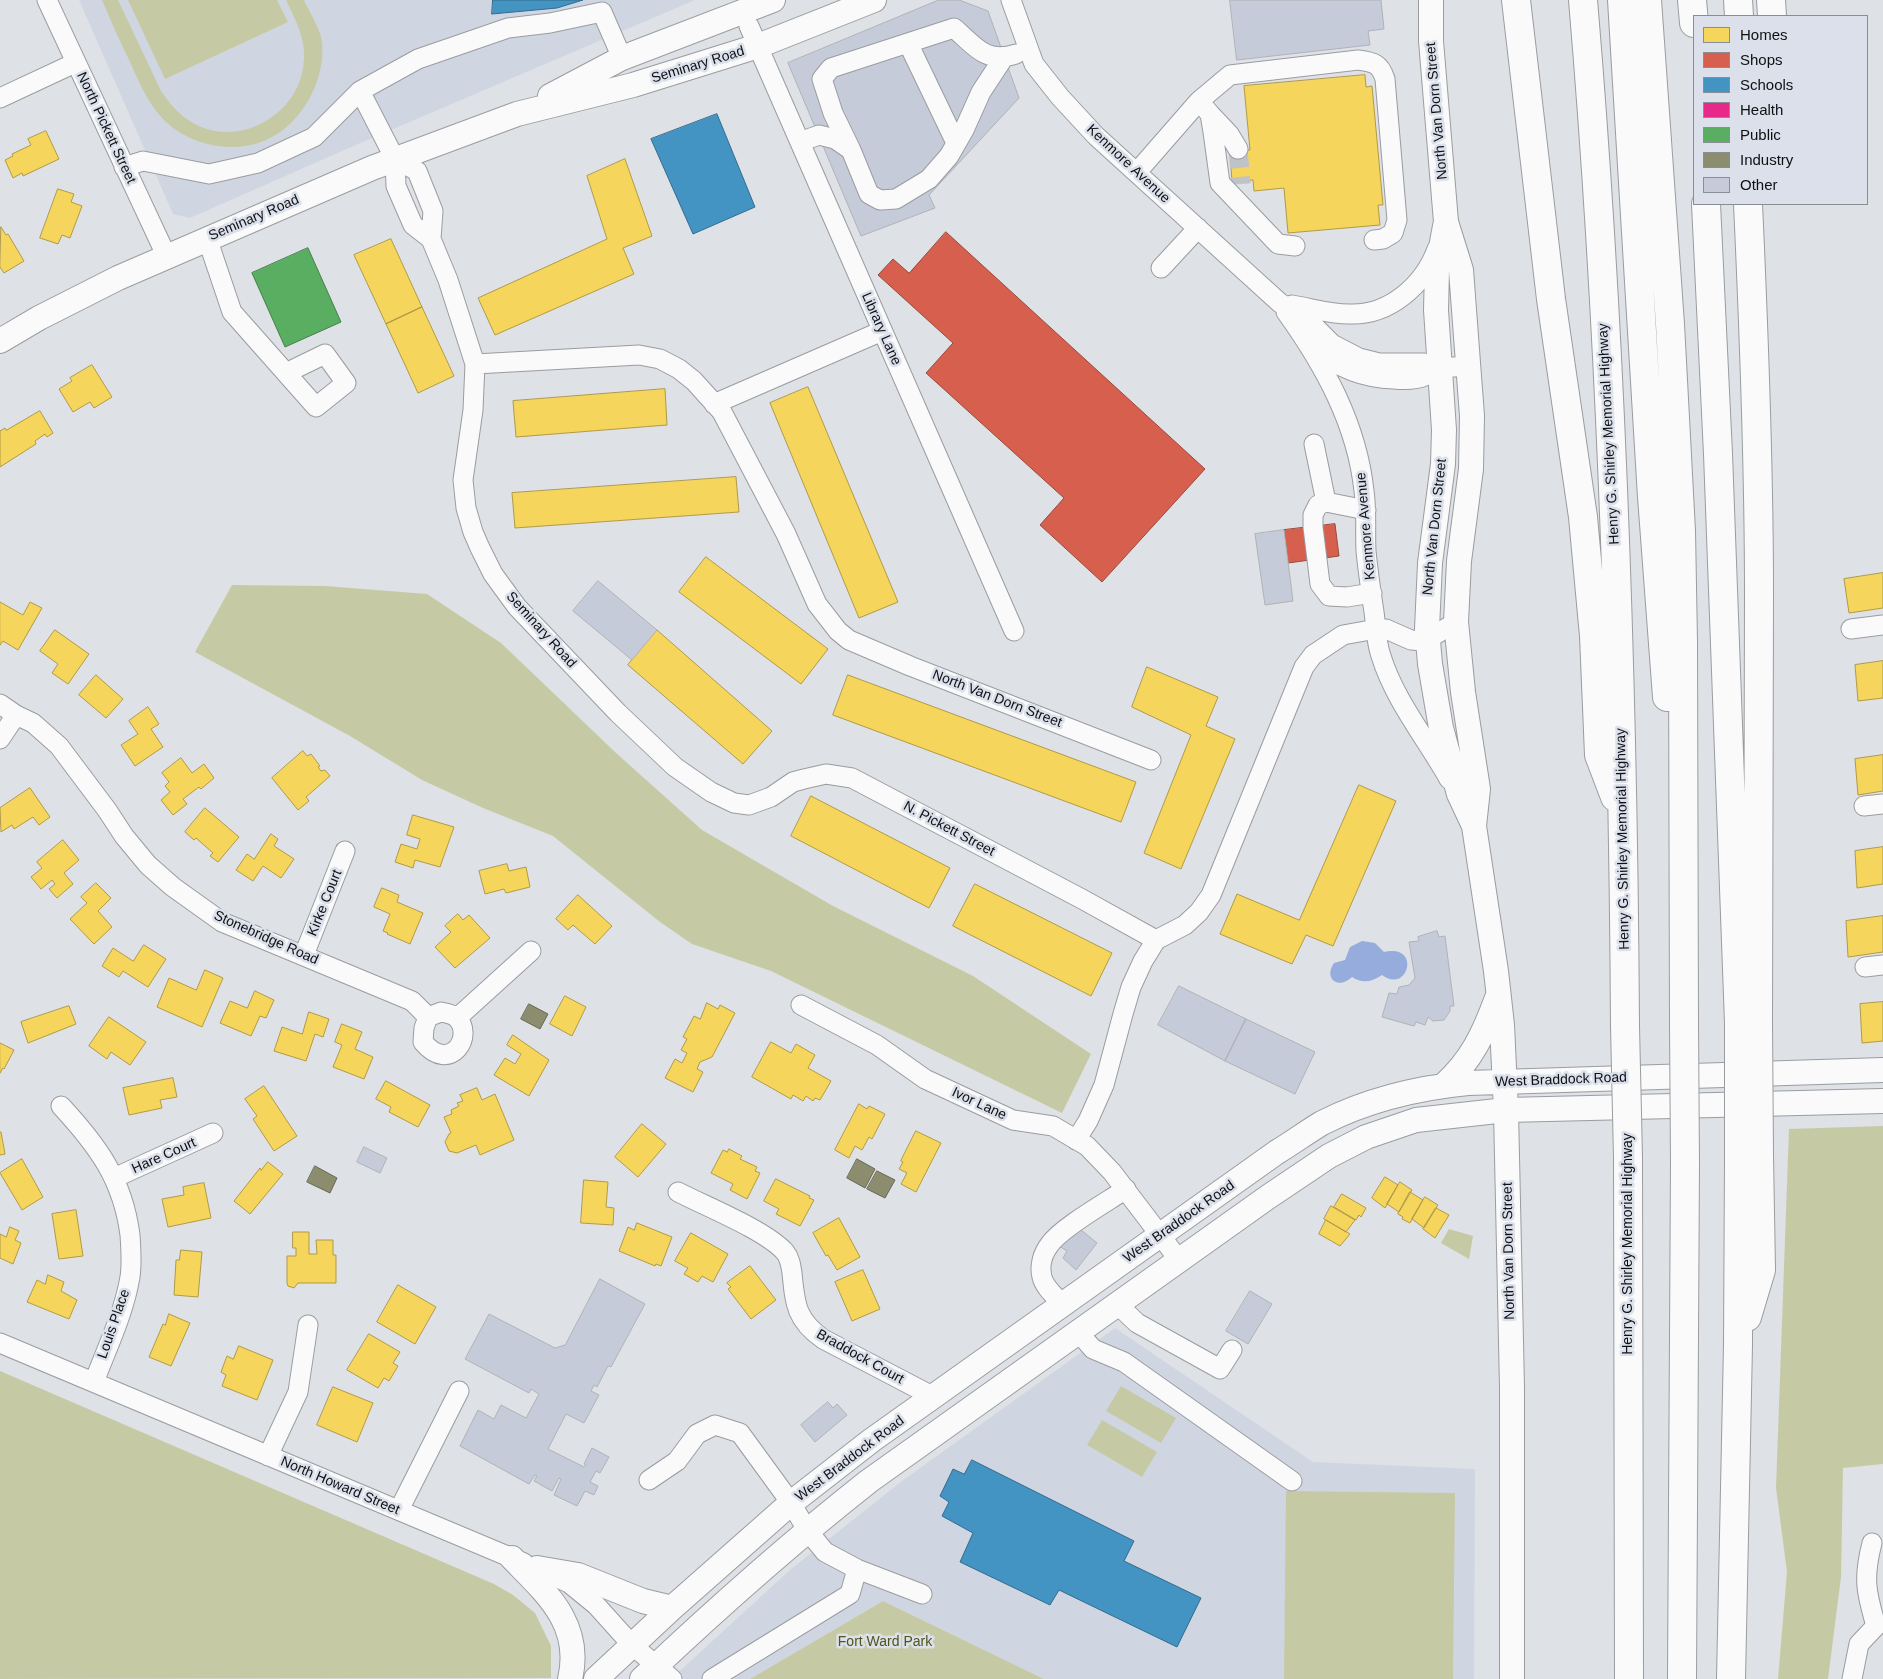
<!DOCTYPE html>
<html>
<head>
<meta charset="utf-8">
<style>
	body { margin:0 }
	#map { position:relative; width:1883px; height:1679px; overflow:hidden; background:#dee1e6; font-family:Helvetica,sans-serif }
	canvas { display:block }
	.legend { position:absolute; left:1693px; top:15px; width:175px; height:190px; box-sizing:border-box; background:#dbe0ea; border:1px solid #898d94; margin:0; padding:6px 9px; list-style:none; font-size:15px; color:#0e1013 }
	.legend li { display:flex; align-items:center; gap:10px; height:25px }
	.legend b { width:25px; border:1px solid #898d94 }
</style>
</head>
<body>
<div id="map">
<canvas width="1883" height="1679"></canvas>
<ul class="legend">
<li><b style="height:14px;background:#f6d55c"></b>Homes</li>
<li><b style="height:14px;background:#d6604d"></b>Shops</li>
<li><b style="height:14px;background:#4393c3"></b>Schools</li>
<li><b style="height:14px;background:#e7298a"></b>Health</li>
<li><b style="height:14px;background:#5aae61"></b>Public</li>
<li><b style="height:14px;background:#8c8c6e"></b>Industry</li>
<li><b style="height:14px;background:#c5cbd8"></b>Other</li>
</ul>
</div>
<script>
const c = document.querySelector('canvas').getContext('2d');
c.lineJoin = 'round';
function fill(path, color) {
  c.fillStyle = color;
  c.fill(path, 'evenodd');
}
function trace(path, color, width, dash) {
  c.strokeStyle = color;
  c.lineWidth = width;
  c.lineCap = dash ? 'butt' : 'round';
  c.setLineDash(dash || []);
  c.stroke(path);
}
function write(font, color, halo, rows, align = 'center') {
  c.font = font + ' Helvetica,sans-serif';
  c.lineWidth = 5;
  c.setLineDash([]);
  c.textBaseline = 'middle';
  c.strokeStyle = halo;
  c.fillStyle = color;
  for (const [text, x, y, turn = 0] of rows) {
    c.save();
    c.translate(x, y);
    c.rotate((+turn || 0) * Math.PI / 180);
    c.textAlign = isNaN(turn) ? turn : align;
    if (halo) c.strokeText(text, 0, 0);
    c.fillText(text, 0, 0);
    c.restore();
  }
}
const built = new Path2D(`
	M79,0H695L358,144L190,218L173,214Z
	M1115,1328L1313,1462L1475,1469L1474,1679H1044L883,1601L750,1679H671L791,1569L902,1481Z`);
const green = new Path2D(`
	M102,0H118L161,91C170,104 179,115 193,123C241,150 303,112 304,58C305,37 295,19 286,0H304C309,11 321,30 322,42C326,81 301,126 264,141C231,155 186,144 162,118C147,102 139,82 130,62C120,42 111,21 102,0Z
	M128,0H277L288,22L165,79Z
	M232,585L325,586L427,594L501,643L615,752L702,830L833,906L973,976L1091,1054L1062,1113L771,971L692,944L660,922L553,836L483,808L422,780L350,736L195,652Z
	M1883,1126V1464L1843,1468L1841,1577L1828,1679H1778L1787,1572L1776,1488L1789,1129Z
	M1449,1229L1473,1236L1469,1259L1441,1243Z
	M0,1371L494,1584L513,1595L535,1613L551,1646V1678L0,1679Z
	M1121,1386L1176,1418L1161,1443L1106,1411Z
	M1102,1420L1157,1452L1142,1477L1087,1445Z
	M1286,1491L1455,1493L1453,1679H1284Z
	M883,1601L1044,1679H750Z`);
const water = new Path2D(`
	M1362,941L1375,943L1384,952C1422,943 1408,995 1382,975C1371,982 1363,984 1352,977C1339,990 1323,979 1334,963L1345,960L1350,947Z`);
const homes = new Path2D(`
	M1365,75L1366,87L1372,86L1383,205H1378L1380,225L1288,233L1284,188L1254,191L1253,180L1232,182L1230,152L1250,150L1244,86Z
	M46,131L59,159L23,176L22,173L13,178L5,160L13,156L12,154L31,145L28,139Z
	M625,159L652,236L623,248L634,274L495,335L478,298L607,239L587,176Z
	M58,189L74,194L71,202L82,206L70,238L62,235L58,244L40,238Z
	M1,227L6,235L8,234L24,261L4,273L0,267Z
	M391,239L422,307L386,324L354,255Z
	M422,307L454,376L418,393L386,324Z
	M92,365L112,397L94,408L90,402L73,412L59,389L72,381L70,378Z
	M808,387L898,602L859,618L770,403Z
	M665,389L667,425L516,437L513,401Z
	M40,411L53,433L47,437L45,434L35,441L36,444L0,467V431L5,428L6,430Z
	M736,477L739,512L515,528L512,493Z
	M706,557L828,649L801,684L679,592Z
	M1883,573V608L1849,613L1844,579Z
	M0,602L23,615L30,602L42,608L18,650L3,641L0,645Z
	M55,630L89,654L68,684L52,673L58,664L40,651Z
	M657,630L772,731L743,764L628,665Z
	M1883,661V698L1858,701L1855,665Z
	M1147,667L1218,697L1206,726L1235,739L1181,869L1144,853L1191,735L1132,707Z
	M96,675L123,699L106,718L79,695Z
	M848,675L1136,782L1121,822L833,715Z
	M148,707L159,724L151,729L163,747L135,766L121,745L138,734L129,721Z
	M303,751L307,756L311,754L320,766L318,767L321,771L325,770L330,776L306,797L309,801L298,810L272,778Z
	M1883,755V791L1858,795L1855,759Z
	M181,758L192,773L204,764L214,778L201,789L199,787L183,799L187,804L173,815L161,800L170,792L165,786L169,782L162,773Z
	M1359,785L1396,801L1333,946L1306,935L1292,964L1220,934L1237,894L1299,920Z
	M30,788L50,817L39,825L33,817L14,829L12,825L1,832L0,808Z
	M811,796L950,868L929,908L791,836Z
	M205,808L239,837L218,862L210,856L213,853L196,838L194,840L185,832Z
	M413,815L454,827L440,867L415,860L413,868L395,862L401,844L417,849L420,839L407,835Z
	M271,834L278,839L274,846L294,859L281,878L263,866L253,881L236,870L247,854L254,859Z
	M63,840L79,860L64,873L73,884L57,898L49,889L55,884L52,880L41,889L31,877L42,868L37,862Z
	M1883,847V884L1857,888L1855,851Z
	M507,864L509,871L526,867L530,887L506,893L504,889L485,894L479,871Z
	M96,883L111,898L98,911L112,927L94,944L70,919L87,903L81,897Z
	M975,884L1112,953L1091,996L953,926Z
	M382,888L399,895L397,902L423,913L410,944L387,934L388,933L383,931L390,914L374,907Z
	M578,895L612,926L595,944L573,925L568,930L556,919Z
	M458,914L463,920L469,915L490,938L455,968L435,947L451,932L445,926Z
	M1883,916V952L1848,957L1846,921Z
	M144,945L166,959L148,987L123,971L119,977L102,966L113,948L133,961Z
	M205,970L223,978L202,1027L157,1007L169,978L196,990Z
	M255,991L274,1000L266,1018L260,1016L251,1036L220,1023L230,1001L247,1008Z
	M565,996L586,1007L572,1036L550,1024Z
	M1883,1002V1041L1862,1043L1860,1004Z
	M707,1003L718,1009L720,1005L735,1013L712,1057L700,1062L697,1069L703,1072L693,1092L665,1078L675,1059L682,1063L687,1053L681,1050L687,1039L683,1037L694,1016L700,1019Z
	M69,1006L76,1024L28,1043L21,1022Z
	M309,1012L329,1019L323,1037L315,1034L306,1061L274,1051L282,1027L302,1034Z
	M109,1017L146,1042L130,1065L111,1052L107,1059L89,1046Z
	M342,1024L362,1032L355,1049L373,1057L364,1079L333,1067L342,1045L335,1042Z
	M513,1035L549,1060L529,1096L494,1075L505,1058L515,1064L521,1054L507,1045Z
	M771,1042L791,1053L796,1044L815,1055L808,1068L831,1081L820,1100L815,1098L813,1101L806,1096L803,1101L793,1095L791,1099L752,1077Z
	M0,1043L14,1050L4,1069L3,1068L0,1073Z
	M173,1078L177,1097L160,1100L162,1108L129,1115L123,1088Z
	M386,1081L430,1105L418,1127L389,1112L391,1107L376,1099Z
	M264,1086L297,1136L274,1151L253,1119L257,1116L245,1099Z
	M477,1088L482,1100L495,1094L514,1140L480,1155L476,1145L457,1153L449,1151L445,1142L449,1134L451,1133L444,1117L452,1114L451,1110L459,1106L457,1103L463,1101L460,1095Z
	M859,1104L867,1109L869,1106L885,1114L872,1139L869,1137L862,1150L855,1146L849,1158L835,1150Z
	M642,1124L666,1144L638,1177L615,1157Z
	M916,1131L941,1143L916,1192L901,1184L907,1173L899,1169L903,1162L901,1161Z
	M0,1132H1L5,1154L0,1155Z
	M729,1149L742,1156L740,1159L757,1167L755,1171L760,1173L747,1199L730,1190L733,1184L711,1173L723,1150L727,1152Z
	M22,1159L43,1197L22,1210L0,1173Z
	M268,1162L283,1174L250,1214L234,1201L260,1168L261,1170Z
	M1385,1177L1398,1185L1385,1208L1372,1198Z
	M776,1179L810,1196L809,1198L814,1200L800,1226L776,1214L779,1209L764,1201Z
	M584,1180L608,1182L606,1207L614,1208L613,1225L581,1223Z
	M1400,1182L1412,1190L1399,1212L1387,1204Z
	M204,1183L211,1218L168,1227L162,1199L184,1195L183,1187Z
	M1410,1192L1423,1200L1410,1223L1402,1219L1403,1217L1398,1214Z
	M1342,1194L1366,1208L1361,1217L1359,1215L1356,1220L1334,1207Z
	M1425,1197L1438,1205L1424,1228L1412,1219Z
	M1331,1206L1355,1220L1346,1232L1324,1219Z
	M1436,1208L1449,1215L1435,1238L1423,1229Z
	M76,1210L83,1256L59,1259L52,1214Z
	M839,1218L860,1257L837,1270L828,1255L826,1256L813,1233Z
	M1326,1220L1350,1234L1340,1246L1319,1234Z
	M637,1223L672,1237L661,1266L656,1264L655,1266L619,1251L628,1227L634,1230Z
	M10,1227L19,1231L15,1240L21,1243L13,1264L0,1258V1234L6,1237Z
	M293,1232H309V1254H317L316,1240H333V1255H336V1283H298L294,1288L288,1286L287,1283V1256H296V1248H293Z
	M691,1233L728,1254L713,1282L702,1276L698,1282L684,1274L688,1268L675,1261Z
	M181,1250L202,1252L198,1297L174,1295L176,1260H179Z
	M750,1266L776,1300L751,1319L728,1289L731,1287L727,1283Z
	M863,1270L880,1309L852,1321L835,1282Z
	M48,1275L64,1282L61,1291L77,1300L69,1319L27,1302L37,1280L45,1284Z
	M398,1285L436,1307L415,1344L377,1322Z
	M169,1314L190,1323L171,1366L149,1357L163,1324L165,1325Z
	M369,1334L400,1352L393,1363L398,1366L389,1381L384,1378L378,1388L347,1370Z
	M239,1346L273,1360L257,1400L222,1386L226,1375L221,1372L227,1356L233,1359Z
	M333,1387L373,1403L357,1442L317,1425Z`);
const shops = new Path2D(`
	M946,232L1205,469L1102,582L1040,525L1064,498L926,373L953,343L878,275L893,259L909,273Z
	M1335,524L1339,556L1288,563L1284,530Z`);
const schools = new Path2D(`
	M493,0H583L557,8L492,14Z
	M717,114L755,207L693,234L651,139Z
	M972,1460L1134,1541L1124,1561L1201,1598L1177,1647L1059,1590L1050,1605L960,1562L973,1533L942,1516L949,1502L940,1496L953,1469L964,1474Z`);
const health = new Path2D(`
	M896,35L943,150L877,177L829,63Z`);
const public = new Path2D(`
	M308,248L341,322L285,347L252,273Z`);
const industry = new Path2D(`
	M529,1004L548,1014L540,1029L521,1019Z
	M857,1159L875,1169L865,1188L847,1178Z
	M315,1166L337,1178L330,1193L307,1182Z
	M877,1171L895,1180L885,1198L867,1189Z`);
const building = new Path2D(`
	M939,0H959L988,11L1019,98L929,195L935,208L861,236L788,63Z
	M1230,0H1381L1384,29L1368,31L1370,45L1237,60Z
	M1284,530L1293,601L1265,605L1255,534Z
	M598,581L657,630L632,660L573,611Z
	M1437,931L1439,937L1445,936L1454,1006H1450V1011L1444,1020L1433,1021L1428,1017L1425,1025L1416,1022L1414,1026L1382,1017L1389,993L1397,994L1399,987L1409,985L1415,978L1409,942L1419,941L1418,937Z
	M1179,986L1246,1019L1225,1061L1158,1025Z
	M1246,1019L1315,1052L1295,1094L1225,1061Z
	M364,1147L387,1158L380,1173L357,1162Z
	M1075,1225L1097,1243L1076,1270L1063,1258L1067,1251L1059,1246Z
	M600,1279L645,1304L611,1367L608,1366L597,1387L594,1385L591,1391L599,1395L584,1423L566,1414L548,1449L584,1467L586,1465L584,1464L592,1448L609,1457L600,1473L596,1471L590,1482L598,1486L594,1495L585,1491L577,1506L554,1495L561,1479L559,1478L552,1491L534,1481L537,1476L535,1475L529,1484L460,1446L478,1410L494,1419L501,1405L526,1418L539,1394L531,1389L529,1393L465,1359L489,1314L555,1348L565,1345Z
	M1250,1291L1272,1304L1248,1344L1226,1331Z
	M828,1402L833,1408L837,1404L847,1415L815,1442L801,1425Z`);
const minorTunnel = new Path2D(`
	M1238,149L1241,184`);
const minor = new Path2D(`
	M47,0L166,255
	M1011,0L1034,64L1060,97L1096,136L1280,303L1306,318L1332,344L1359,358L1379,363H1424L1438,368L1469,366
	M749,26L1014,631
	M908,43L956,143
	M360,91L395,159L396,186L413,225L431,239
	M0,98L75,63
	M1210,114L1229,134L1238,149
	M800,142L819,135L835,139L851,150L869,194L880,200L896,199L929,179L949,156L964,130L981,92L1004,57
	M850,148L833,113L822,79L831,68L954,28C975,46 985,64 1016,54
	M395,159L417,171L433,211L431,239L448,280L475,364L473,410L463,480L466,508L473,532L480,548L493,574L517,607L618,713L675,767L711,792L734,803L749,805L771,797L793,782L804,779L826,774L852,778L1082,899L1156,940
	M124,167L143,161L209,174L258,163L314,137L360,91L418,59L508,28L550,23L602,12L622,58
	M1137,172L1199,101
	M207,238L232,312L316,407L346,383L325,354L286,373
	M1295,246L1278,244L1220,183L1213,132L1210,114L1199,101L1230,75L1358,60C1373,62 1380,63 1385,79L1397,220L1393,233L1383,239L1374,240
	M1161,268L1198,228
	M1292,305C1311,308 1329,314 1349,314C1389,316 1424,285 1437,249
	M1286,312C1324,365 1357,424 1364,491C1367,511 1365,531 1366,551C1368,571 1371,592 1374,612C1376,626 1376,642 1381,656C1395,701 1426,738 1449,779
	M1316,349C1339,369 1364,378 1394,379C1404,380 1416,380 1425,376C1430,374 1434,371 1438,368
	M475,364L639,355L660,359L679,369L694,381L722,412L786,534L817,604L838,631L849,640L910,666L1151,760
	M714,404L882,331
	M1314,444L1326,502L1366,510
	M1326,502L1318,505L1313,515V527L1320,584L1329,596L1347,597L1372,593
	M1851,629L1883,625
	M0,704L16,715L33,723L59,746L107,810L124,836L148,865L173,887L222,922L412,1001L428,1017
	M0,739L16,715
	M1864,806L1883,804
	M304,955L345,851
	M1865,967L1883,965
	M801,1005L877,1045L925,1079L1013,1120L1053,1126L1087,1146L1112,1172L1179,1260
	M441,1012C446,1013 452,1014 456,1017C476,1035 450,1075 423,1042L424,1028L428,1017Z
	M457,1018L531,951
	M61,1106C98,1146 123,1180 130,1235C131,1249 132,1264 130,1277C124,1313 107,1348 94,1382
	M1076,1140L1088,1121L1104,1085L1123,1014L1131,987L1143,961L1156,940L1185,925L1199,912L1211,895L1304,667L1313,655L1343,635L1376,629H1386L1411,640L1425,641L1456,622
	M114,1178L213,1133
	M678,1192C707,1207 765,1230 785,1252C790,1258 791,1266 792,1273C795,1304 796,1320 823,1339L934,1397
	M1117,1304L1137,1323L1220,1369L1232,1350
	M1063,1305C1056,1297 1044,1287 1042,1277C1039,1265 1043,1253 1050,1244C1062,1227 1107,1202 1126,1189
	M1078,1332L1093,1349L1124,1362L1292,1481
	M0,1343L524,1563
	M268,1456L298,1392L308,1325
	M649,1480L677,1461L697,1434L715,1425L740,1433L791,1503L807,1530L825,1552L857,1569L922,1594
	M399,1510L459,1391
	M549,1574L569,1583L596,1605L632,1645L672,1679
	M712,1679L850,1594L857,1569
	M1852,1679L1859,1644L1876,1626C1866,1592 1863,1578 1872,1543`);
const major = new Path2D(`
	M1431,0V41L1446,222L1461,270L1472,416L1471,469L1459,561L1456,622L1463,692L1478,789L1474,826L1496,971L1502,1025L1506,1110L1512,1388V1679
	M550,96L622,58L773,0
	M1445,226L1437,270L1436,310L1444,430L1443,464L1430,563L1427,629L1430,664L1441,728L1459,794L1474,826
	M0,341L39,318L118,278L372,168L517,114L633,85L758,46L874,0
	M1444,1085C1472,1060 1484,1033 1497,998
	M512,1558C546,1593 583,1624 570,1679
	M537,1568L578,1575L643,1601L672,1608
	M596,1679L672,1608L791,1503L872,1440L1277,1152C1292,1143 1307,1132 1322,1123C1369,1099 1416,1088 1468,1083L1883,1070
	M642,1679C716,1609 789,1544 869,1481L1268,1197L1329,1156L1366,1137L1416,1120L1506,1110L1883,1101`);
const highway = new Path2D(`
	M1516,0L1551,299L1583,517L1594,636L1599,755L1615,797
	M1583,0C1612,341 1623,684 1625,1026
	M1622,0L1652,497L1667,697
	M1647,0L1670,324L1681,531L1683,642L1684,1025
	M1692,0L1694,23
	M1738,0L1739,16
	M1771,0L1772,16
	M1706,204L1718,454L1739,1023
	M1748,204C1754,334 1759,464 1759,594C1760,736 1757,879 1758,1021
	M1628,1158L1629,1679
	M1747,1317L1761,1270L1759,1156
	M1682,1679L1685,1163
	M1731,1679L1738,1345L1739,1159`);
const highwayBridge = new Path2D(`
	M1758,1021L1759,1156
	M1684,1025L1685,1163
	M1625,1026L1628,1158
	M1739,1159V1023`);
const streetNames = [
	["Seminary Road",698,65,-17],
	["North Van Dorn Street",1437,111,-95],
	["North Pickett Street",106,128,65],
	["Kenmore Avenue",1128,164,43],
	["Seminary Road",254,218,-23],
	["Library Lane",881,329,66],
	["Henry G. Shirley Memorial Highway",1609,434,-93],
	["Kenmore Avenue",1366,526,-95],
	["North Van Dorn Street",1435,527,-84],
	["Seminary Road",541,630,48],
	["North Van Dorn Street",997,699,21],
	["N. Pickett Street",949,829,28],
	["Henry G. Shirley Memorial Highway",1623,839,-91],
	["Kirke Court",325,903,-68],
	["Stonebridge Road",266,938,24],
	["West Braddock Road",1561,1080,-2],
	["Ivor Lane",979,1104,25],
	["Hare Court",164,1156,-24],
	["West Braddock Road",1179,1222,-35],
	["Henry G. Shirley Memorial Highway",1628,1244,-90],
	["North Van Dorn Street",1509,1251,-91],
	["Louis Place",114,1324,-71],
	["Braddock Court",860,1357,29],
	["West Braddock Road",850,1459,-37],
	["North Howard Street",340,1486,23]
];
const parkNames = [
	["Fort Ward Park",885,1642]
];
fill(built, '#d0d6e1');
fill(green, '#c6caa4');
fill(water, '#96acdc');
fill(homes, '#f6d55c');
trace(homes, '#b09a46', 1);
fill(shops, '#d6604d');
trace(shops, '#9a483c', 1);
fill(schools, '#4393c3');
trace(schools, '#336c8e', 1);
fill(health, '#e7298a');
trace(health, '#a62266', 1);
fill(public, '#5aae61');
trace(public, '#437f4a', 1);
fill(industry, '#8c8c6e');
trace(industry, '#666753', 1);
fill(building, '#c5cbd8');
trace(building, '#afb2b6', 1);
trace(minorTunnel, '#bfc2c6', 19, [19, 9]);
trace(minor, '#9a9ca0', 21);
trace(major, '#9a9ca0', 26);
trace(highway, '#9a9ca0', 30);
trace(minor, '#fafafb', 19);
trace(major, '#fafafb', 24);
trace(highway, '#fafafb', 28);
trace(highwayBridge, '#9a9ca0', 30, []);
trace(highwayBridge, '#fafafb', 28);
write('14px', '#0e1013', '#dbe0ea', streetNames);
write('14px', '#525418', '#dbe0ea', parkNames);
</script>
</body>
</html>
